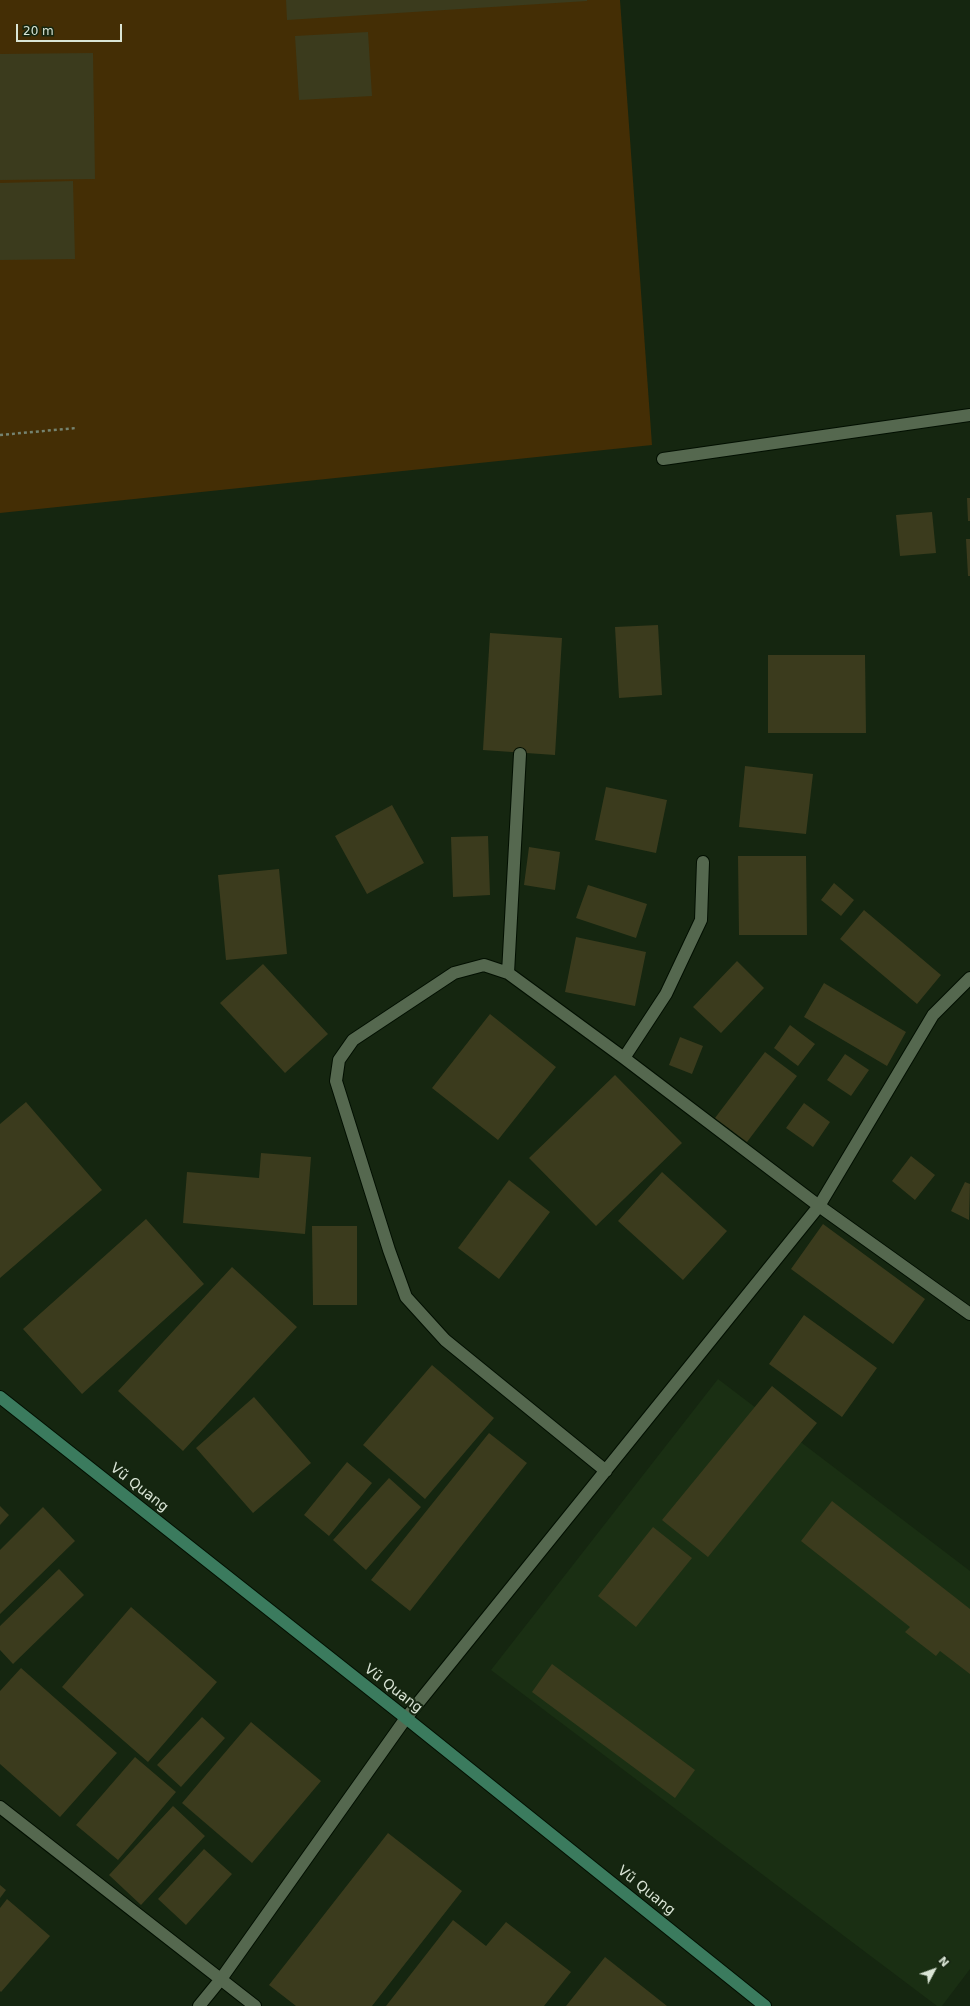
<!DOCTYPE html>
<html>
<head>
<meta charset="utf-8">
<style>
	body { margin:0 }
	#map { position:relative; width:970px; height:2006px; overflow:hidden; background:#152610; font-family:"DejaVu Sans",sans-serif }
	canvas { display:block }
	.north { position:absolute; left:914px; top:1950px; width:40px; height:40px; -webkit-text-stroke:3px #152610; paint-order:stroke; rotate:49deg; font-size:11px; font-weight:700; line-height:16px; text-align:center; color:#dae5d6 }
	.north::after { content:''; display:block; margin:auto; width:14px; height:18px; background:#dae5d6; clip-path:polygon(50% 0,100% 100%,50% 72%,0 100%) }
	.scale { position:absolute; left:16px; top:24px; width:106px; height:18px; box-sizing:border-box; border:2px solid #dae5d6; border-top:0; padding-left:5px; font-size:12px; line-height:14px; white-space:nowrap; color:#dae5d6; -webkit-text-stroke:3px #152610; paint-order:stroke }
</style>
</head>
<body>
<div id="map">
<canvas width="970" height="2006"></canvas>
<div class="north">N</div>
<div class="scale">20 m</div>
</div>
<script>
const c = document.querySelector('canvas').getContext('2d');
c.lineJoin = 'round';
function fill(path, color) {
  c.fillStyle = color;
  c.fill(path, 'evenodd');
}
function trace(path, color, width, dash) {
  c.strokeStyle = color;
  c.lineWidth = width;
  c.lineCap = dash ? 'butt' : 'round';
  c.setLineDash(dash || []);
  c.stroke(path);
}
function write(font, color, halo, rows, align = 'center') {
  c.font = font + ' "DejaVu Sans",sans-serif';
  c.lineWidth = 4;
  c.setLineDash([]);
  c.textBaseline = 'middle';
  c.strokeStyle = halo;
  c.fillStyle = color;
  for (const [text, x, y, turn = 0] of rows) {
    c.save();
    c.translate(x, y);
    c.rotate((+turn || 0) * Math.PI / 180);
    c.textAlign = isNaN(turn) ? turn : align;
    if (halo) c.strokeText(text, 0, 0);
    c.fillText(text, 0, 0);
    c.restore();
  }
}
const built = new Path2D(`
	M718,1379L970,1571V1969L942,2006H937L491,1670Z`);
const green = new Path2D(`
	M0,0H620L652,445L0,513Z`);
const building = new Path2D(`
	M286,0H587V1L287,20Z
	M368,32L372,96L299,100L295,36Z
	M93,53L95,179L0,180V54Z
	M73,181L75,259L0,260V183Z
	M967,498H970V521H968Z
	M932,512L936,553L900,556L896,515Z
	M966,539H970V576H968Z
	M658,625L662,695L619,698L615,627Z
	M490,633L562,638L555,755L483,750Z
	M768,655H865L866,733H768Z
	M745,766L813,774L806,834L739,827Z
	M606,787L667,800L656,853L595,840Z
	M392,805L424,863L367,894L335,836Z
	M488,836L490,895L453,897L451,837Z
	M529,847L560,852L555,890L524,885Z
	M738,856H806L807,935H739Z
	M279,869L287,954L226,960L218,875Z
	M834,883L854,900L841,916L821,900Z
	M588,885L647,904L636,938L576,918Z
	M864,910L941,975L917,1004L840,939Z
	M576,937L646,952L635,1006L565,992Z
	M737,961L764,988L721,1033L693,1007Z
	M263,964L328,1034L285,1073L220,1003Z
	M824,983L906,1032L887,1066L804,1017Z
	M490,1014L556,1067L498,1140L432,1088Z
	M790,1025L815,1044L798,1066L774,1048Z
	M680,1037L703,1046L692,1074L669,1065Z
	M765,1052L797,1076L747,1142L715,1118Z
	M845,1054L869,1070L851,1096L827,1080Z
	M615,1075L682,1143L596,1226L529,1158Z
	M26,1102L102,1190L0,1278V1124Z
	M804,1103L830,1122L813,1147L786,1128Z
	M261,1153L311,1157L305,1234L183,1223L187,1172L259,1178Z
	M911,1156L935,1175L915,1200L892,1181Z
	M662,1172L727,1231L683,1280L618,1221Z
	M509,1180L550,1212L499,1279L458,1248Z
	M965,1182L970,1184L969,1220L951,1211Z
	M146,1219L204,1284L82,1394L23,1329Z
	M823,1224L925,1299L893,1344L791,1269Z
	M312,1226H357V1305H313Z
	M232,1267L297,1327L183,1451L118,1391Z
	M804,1315L877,1368L842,1417L769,1364Z
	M432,1365L494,1418L425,1499L363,1445Z
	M772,1386L817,1423L708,1557L662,1520Z
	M254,1397L311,1463L253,1513L196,1448Z
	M489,1433L527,1463L410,1611L371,1580Z
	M347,1462L372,1483L329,1536L304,1515Z
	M389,1478L421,1507L366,1570L333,1540Z
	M832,1501L970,1609V1674L940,1651L936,1656L905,1632L910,1627L801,1541Z
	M0,1506L9,1515L0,1525Z
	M43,1507L75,1541L0,1614V1550Z
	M653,1527L692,1558L636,1627L598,1596Z
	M59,1569L84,1595L13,1664L0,1650V1626Z
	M131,1607L217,1682L148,1762L62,1687Z
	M552,1664L695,1770L675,1798L532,1692Z
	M21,1668L117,1753L60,1817L0,1764V1691Z
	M202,1717L225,1738L181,1787L157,1765Z
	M251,1722L321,1781L252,1863L182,1803Z
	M135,1757L176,1792L118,1860L76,1825Z
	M173,1806L205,1836L141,1905L109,1875Z
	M388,1833L462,1891L372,2006H296L269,1985Z
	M204,1849L232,1874L186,1925L158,1899Z
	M0,1885L6,1890L0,1898Z
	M7,1899L50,1936L1,1992L0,1991V1908Z
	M453,1920L486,1946L506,1922L571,1972L544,2006H386Z
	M605,1957L667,2006H566Z`);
const path = new Path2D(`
	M0,435L76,428`);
const minor = new Path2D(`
	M663,459L970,415
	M508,973L520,754
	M624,1058L666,994L701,920L703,862
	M606,1471L445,1340L406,1297L389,1250L336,1081L339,1060L353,1040L454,973L484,965L508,973L624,1058L819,1206L970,1314
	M0,1807L255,2006
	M199,2006L221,1979L406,1718L819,1206L933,1015L970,978`);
const secondary = new Path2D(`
	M0,1397L406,1718L765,2006`);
const streetNames = [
	["Vũ Quang",139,1488,38],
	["Vũ Quang",393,1689,38],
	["Vũ Quang",646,1891,39]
];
fill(built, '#1a2f13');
fill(green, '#442e05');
fill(building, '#3b3b1d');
trace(minor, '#020f00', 14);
trace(secondary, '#020f00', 14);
trace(path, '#758370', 2.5, [3, 3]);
trace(minor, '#55684f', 12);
trace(secondary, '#3b7b5e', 12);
write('14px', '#dae5d6', '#152610', streetNames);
</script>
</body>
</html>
